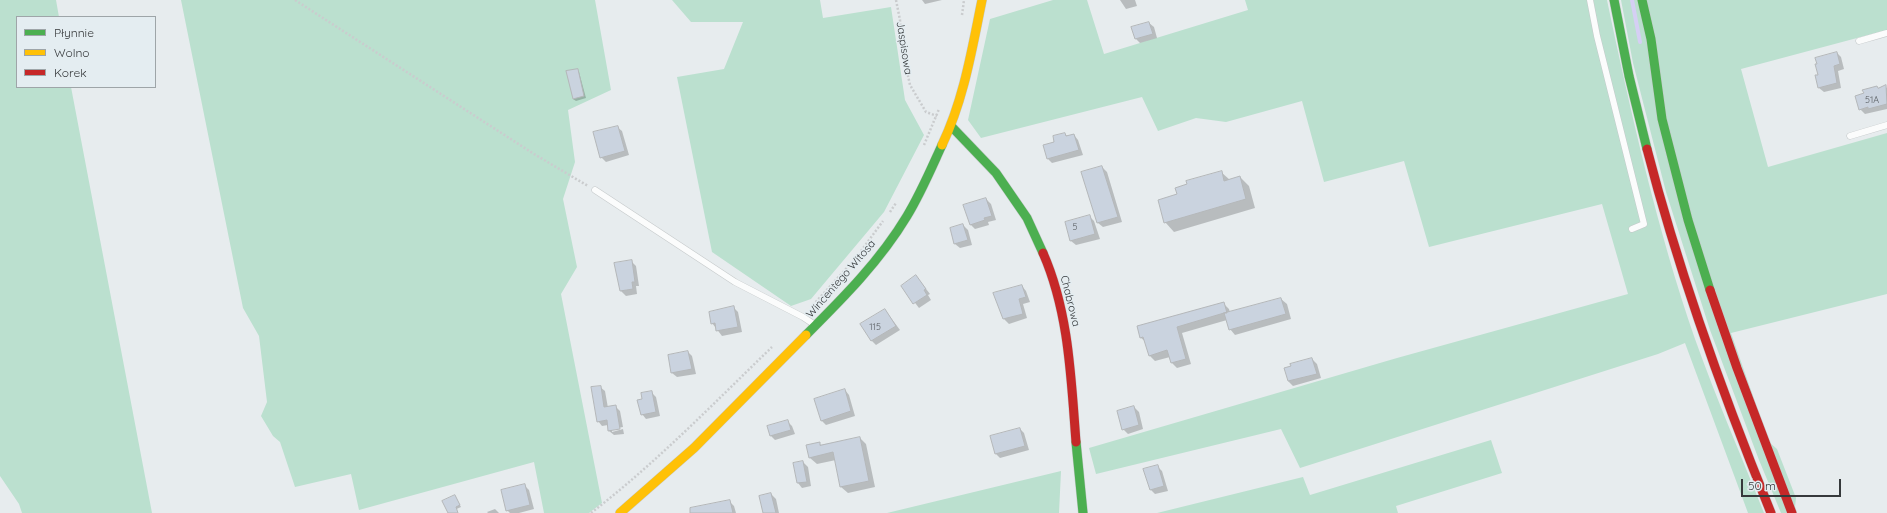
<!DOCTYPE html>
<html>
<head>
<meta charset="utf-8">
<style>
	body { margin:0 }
	#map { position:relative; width:1887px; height:513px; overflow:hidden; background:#e7ecee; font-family:Quicksand,sans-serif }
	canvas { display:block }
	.legend { position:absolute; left:16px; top:16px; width:140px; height:72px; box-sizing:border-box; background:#e4edf1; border:1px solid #9ea5a8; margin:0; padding:5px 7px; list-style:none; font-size:12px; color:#36393b }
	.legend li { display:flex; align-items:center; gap:8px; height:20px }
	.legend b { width:20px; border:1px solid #9ea5a8 }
	.scale { position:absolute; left:1741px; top:479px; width:100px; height:18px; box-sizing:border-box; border:2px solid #36393b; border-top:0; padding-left:5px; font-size:12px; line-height:14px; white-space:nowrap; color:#36393b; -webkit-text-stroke:3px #e4edf1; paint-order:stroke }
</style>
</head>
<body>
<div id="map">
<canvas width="1887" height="513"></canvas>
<ul class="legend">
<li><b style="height:5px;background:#4caf50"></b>Płynnie</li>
<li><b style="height:5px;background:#ffc107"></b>Wolno</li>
<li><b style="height:5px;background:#c62828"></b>Korek</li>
</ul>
<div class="scale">50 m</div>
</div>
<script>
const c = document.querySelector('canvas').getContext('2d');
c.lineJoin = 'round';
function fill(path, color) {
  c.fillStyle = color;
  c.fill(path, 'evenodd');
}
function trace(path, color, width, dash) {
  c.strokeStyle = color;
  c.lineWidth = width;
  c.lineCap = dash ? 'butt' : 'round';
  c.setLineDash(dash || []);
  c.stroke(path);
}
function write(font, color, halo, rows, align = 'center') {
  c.font = font + ' Quicksand,sans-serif';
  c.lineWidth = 3;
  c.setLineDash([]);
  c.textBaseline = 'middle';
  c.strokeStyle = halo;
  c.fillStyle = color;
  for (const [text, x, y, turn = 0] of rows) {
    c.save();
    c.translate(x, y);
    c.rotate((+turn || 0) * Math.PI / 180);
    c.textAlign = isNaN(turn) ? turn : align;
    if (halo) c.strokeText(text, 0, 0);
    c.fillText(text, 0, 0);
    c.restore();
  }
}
const green = new Path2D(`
	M0,0H56L59,17H17V87H71L152,513H22L19,504L0,476Z
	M181,0H595L611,90L568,110L575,162L563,199L577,267L561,294L602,503L589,513H544L534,462L359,510L351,474L295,487L280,442L273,436L261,416L267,402L259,336L243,308Z
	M672,0H820L823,18L891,7L905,100L924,135L884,212L811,299L791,306L712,252L677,77L724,69L743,22H691Z
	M1053,0H1087L1104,54L1248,10L1245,0H1607C1631,114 1657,229 1695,339C1716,398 1741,455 1764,513H1748L1685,343L1658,354L1300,468L1281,429L1096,474L1089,448L1397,358L1628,294L1602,204L1429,247L1404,161L1324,182L1302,101L1226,122L1196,118L1158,131L1142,97L981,138L968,120L990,19Z
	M1621,0H1887V30L1741,69L1768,167L1887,133V294L1731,333L1769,442L1777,449L1796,498L1795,507L1797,513H1781L1759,460L1710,330L1666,192L1633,63Z
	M1491,440L1502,473L1396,506L1398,513H1157L1303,477L1310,495Z
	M1061,471L1059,513H887Z`);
const shadow = new Path2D(`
	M922,0H942L925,4Z
	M1120,0H1135L1137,6L1126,9Z
	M1149,23L1154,27L1157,38L1140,43L1136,39Z
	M1837,53L1841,57L1844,69L1838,71L1841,88L1824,92L1819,88V76Z
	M577,70L579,72L586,98L576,101L573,99Z
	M1885,87L1887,88V109L1865,114L1860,109L1878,89Z
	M617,127L622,131L629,155L606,162L601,157Z
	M1065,134L1068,137L1074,135L1078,140L1083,155L1052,163L1048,159L1056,142Z
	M1102,167L1107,172L1122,222L1103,227L1098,223L1082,173Z
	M1221,172L1230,180L1240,177L1249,186L1255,208L1174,232L1165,222L1178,195Z
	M986,199L991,204L996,220L988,222L989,225L975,229L970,224Z
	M1090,217L1094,221L1100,239L1076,245L1071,241L1066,223Z
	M963,225L968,230L972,245L960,248L955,244L951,229Z
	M631,261L636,266L639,286H636L637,294L626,296L621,291L615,264Z
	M916,276L930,294L928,295L931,300L919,308L902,286Z
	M1022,286L1026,291L1030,302L1023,304L1027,318L1009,324L1004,319L994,294Z
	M1281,299L1287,304L1291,319L1235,335L1230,329L1227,320L1182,333L1191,364L1177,368L1172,363L1170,357L1155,361L1149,355L1146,342L1141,338L1223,303L1229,309L1230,313Z
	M734,308L738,312L742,332L722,336L712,323Z
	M885,310L900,330L876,345L871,340Z
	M688,352L692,356L696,374L677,377L672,373L669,355Z
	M1312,359L1317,364L1321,378L1293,386L1288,381Z
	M600,387L605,391L608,408L615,406L620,411L623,427L612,429V432L623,429L624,434L614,435L609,431L608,425L602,426L598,421Z
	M845,390L849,395L855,416L826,425L821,420Z
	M651,392L656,397L660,416L646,419L642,414L643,399Z
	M1134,407L1139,412L1143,429L1128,434L1123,429Z
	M787,421L792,426L795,434L775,440L771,436Z
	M1020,429L1024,433L1029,450L1000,458L996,454Z
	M860,438L866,444L875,487L848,493L841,487L836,460L817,464L810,458L819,443L822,446Z
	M803,462L808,467L811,486L802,488L798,483Z
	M1157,466L1162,471L1168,491L1155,494L1151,490Z
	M524,485L529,490L534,509L519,513H510L507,510Z
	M771,494L776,499L779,513H764Z
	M455,496L461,507L450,512Z
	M729,501L734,506L736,513H696Z
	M495,509L499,513H488L487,512Z`);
const stream = new Path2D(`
	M1632,0L1640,42`);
const building = new Path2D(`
	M1149,22L1153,34L1135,39L1131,27Z
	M1837,52L1840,64L1834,66L1837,83L1818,88L1815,75H1818L1815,64H1817L1815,58Z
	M578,69L584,96L573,99L566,71Z
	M1886,85L1887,104L1868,109V107L1859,110L1855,96L1864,93L1862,90L1877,86L1878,88Z
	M618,126L625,151L600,158L593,132Z
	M1065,133L1066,136L1074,134L1079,150L1047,159L1043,145L1054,142L1053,136Z
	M1102,166L1118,217L1097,223L1081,172Z
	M1222,171L1224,181L1240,176L1246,199L1164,223L1158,200L1177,194L1175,188L1187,184L1186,181Z
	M986,198L992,216L984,218L985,220L970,225L963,205Z
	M1090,215L1095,234L1070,241L1065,222Z
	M963,224L968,240L954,244L950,228Z
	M632,260L635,282H632L633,289L620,291L614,263Z
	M916,275L926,289L924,290L927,295L913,304L901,286Z
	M1022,285L1026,297L1019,299L1023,314L1003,319L993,293Z
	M1281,298L1286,314L1229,330L1224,313L1177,327L1186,359L1171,363L1167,350L1149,356L1143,337L1140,338L1137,326L1224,302L1227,313H1224Z
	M734,306L738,327L716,331L715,323L711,324L709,312Z
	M885,309L896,326L871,341L860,324Z
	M688,351L692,369L671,373L668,355Z
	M1312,358L1317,374L1288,381L1284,368L1291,366L1290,364Z
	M601,386L604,407L616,405L620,429L608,431L607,420L597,422L591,387Z
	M845,389L851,411L821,421L814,399Z
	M652,391L656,412L641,415L637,400L642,399L641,393Z
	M1134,406L1139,425L1122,430L1117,411Z
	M788,420L791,430L770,436L767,426Z
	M1020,428L1025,446L995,454L990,436Z
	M860,437L869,481L840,487L833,452L809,458L806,445L820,442V445Z
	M803,461L807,482L797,483L793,463Z
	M1158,465L1164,486L1150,490L1143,469Z
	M525,484L530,505L506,511L501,490Z
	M771,493L776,513H763L759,496Z
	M455,495L460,505L456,507L458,513H448L442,501Z
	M730,500L733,513H690V508Z`);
const path = new Path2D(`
	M295,0L534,154L588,186
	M896,0L900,20L903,53L910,85L926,112L937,116
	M962,15L964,0
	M924,145L939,109
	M890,212L896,203
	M861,251L883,221
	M813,305L856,258
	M591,513C656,463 713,404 772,347`);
const lane = new Path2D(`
	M1590,0L1597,36L1644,224L1632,229
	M1859,41L1887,33
	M1850,136L1887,125
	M595,190L735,282L803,317L815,325`);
const fast = new Path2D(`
	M1614,0L1629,76L1647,149
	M1642,0L1651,39L1662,119L1688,220L1710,290
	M951,126L996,173L1027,218L1043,253
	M806,335C843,298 880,261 907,216C921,193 931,169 942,145
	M1076,442L1083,513`);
const slow = new Path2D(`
	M942,145C964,99 972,49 982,0
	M620,513L694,448L806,335`);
const jam = new Path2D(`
	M1647,149C1679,273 1723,395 1771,513
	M1043,253C1069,312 1071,378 1076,442
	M1710,290L1737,368L1792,513`);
const numberNames = [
	["51A",1872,100],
	["5",1075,227],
	["115",875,327]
];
const streetNames = [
	["Jaspisowa",904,48,81],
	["Wincentego Witosa",841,279,-49],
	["Chabrowa",1070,301,76]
];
fill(green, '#bbe0cf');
fill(shadow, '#0003');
trace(stream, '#d5cff4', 4);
fill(building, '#cad3df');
trace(building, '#b4b7b9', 1);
trace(lane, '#c5c9ca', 7);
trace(fast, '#c5c9ca', 10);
trace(slow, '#c5c9ca', 10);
trace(jam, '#c5c9ca', 10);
trace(path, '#caccce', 2.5, [2, 2]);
trace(lane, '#fbfcfc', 6);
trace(fast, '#4caf50', 9);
trace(slow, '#ffc107', 9);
trace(jam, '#c62828', 9);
write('9px', '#5b6064', null, numberNames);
write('11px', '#36393b', '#e4edf1', streetNames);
</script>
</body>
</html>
